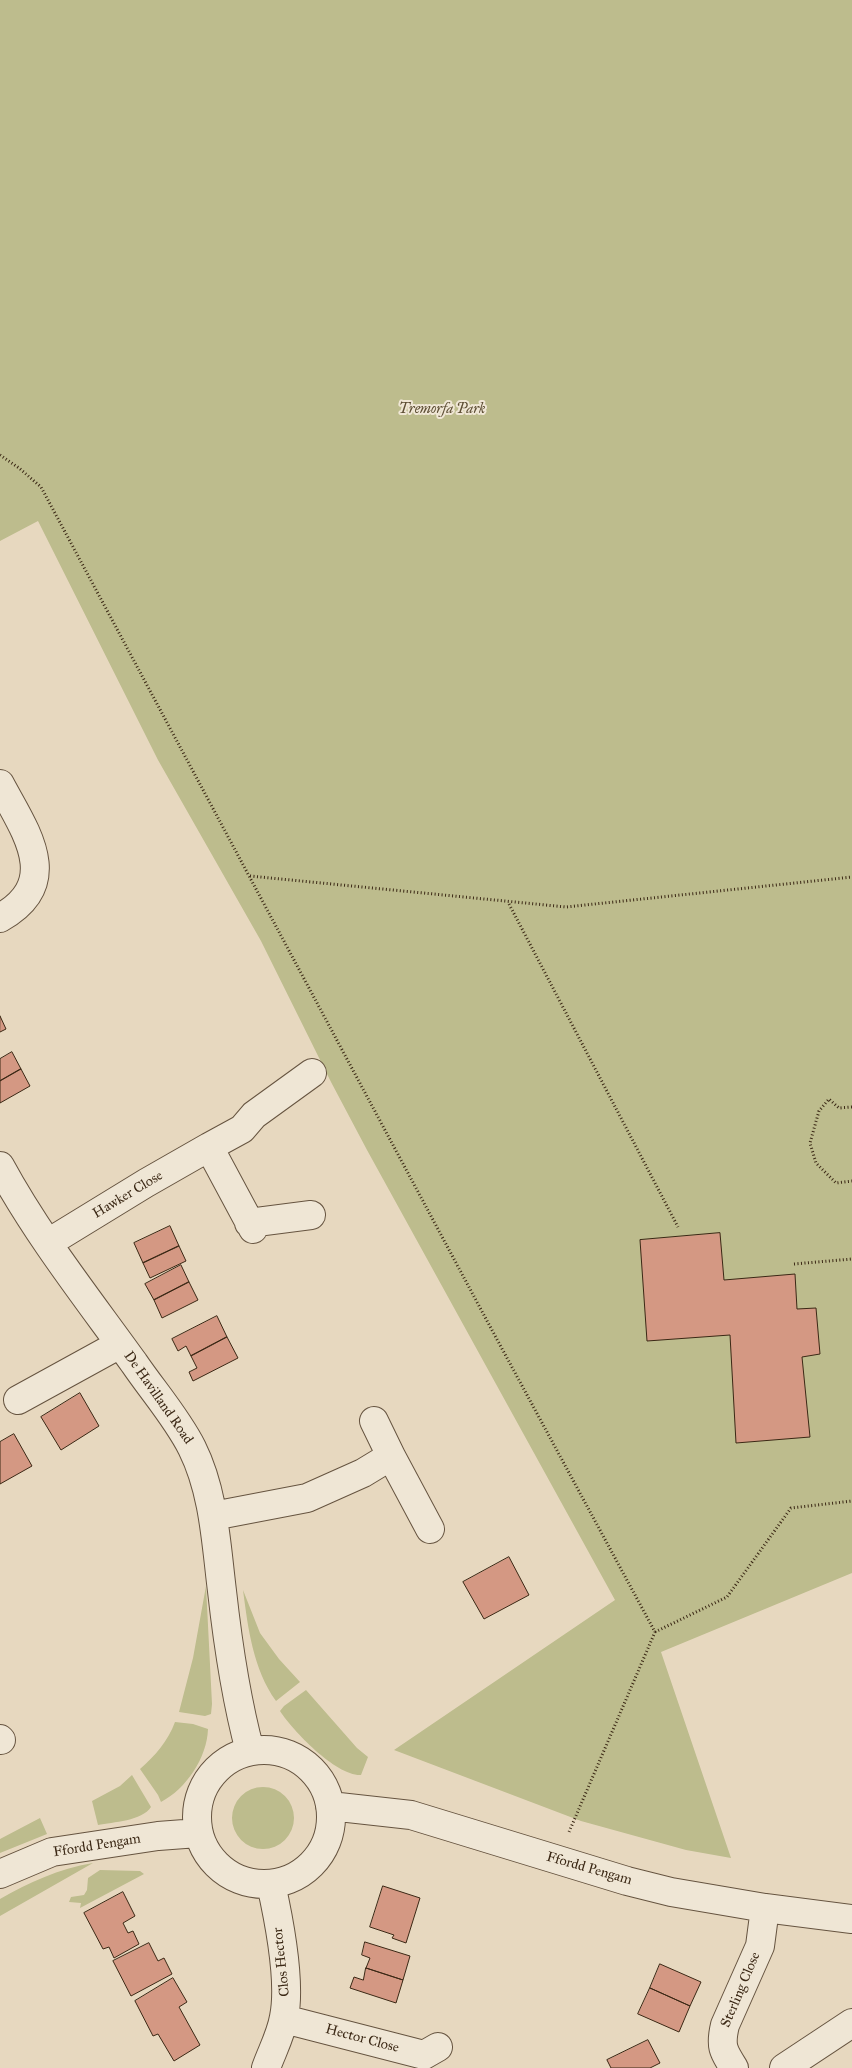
<!DOCTYPE html>
<html>
<head>
<meta charset="utf-8">
<style>
	body { margin:0 }
	canvas { display:block; background:#e7d8bf }
</style>
</head>
<body>
<canvas width="852" height="2068"></canvas>
<script>
const c = document.querySelector('canvas').getContext('2d');
c.lineJoin = 'round';
function fill(path, color) {
  c.fillStyle = color;
  c.fill(path, 'evenodd');
}
function trace(path, color, width, dash) {
  c.strokeStyle = color;
  c.lineWidth = width;
  c.lineCap = dash ? 'butt' : 'round';
  c.setLineDash(dash || []);
  c.stroke(path);
}
function write(font, color, halo, rows, align = 'center') {
  c.font = font + ' "IM FELL Great Primer",serif';
  c.lineWidth = 4;
  c.setLineDash([]);
  c.textBaseline = 'middle';
  c.strokeStyle = halo;
  c.fillStyle = color;
  for (const [text, x, y, turn = 0] of rows) {
    c.save();
    c.translate(x, y);
    c.rotate((+turn || 0) * Math.PI / 180);
    c.textAlign = isNaN(turn) ? turn : align;
    if (halo) c.strokeText(text, 0, 0);
    c.fillText(text, 0, 0);
    c.restore();
  }
}
const green = new Path2D(`
	M0,0H852V1573L661,1652L731,1858L686,1850L581,1821L394,1750L615,1600L367,1150L331,1082L261,941L158,760L38,521L0,541Z
	M206,1586L212,1704L211,1714L205,1716L179,1712L193,1658Z
	M243,1590L260,1633L279,1659L300,1682L276,1701C253,1669 248,1628 243,1590Z
	M306,1690L357,1748L368,1757L361,1775C336,1776 293,1731 280,1711L284,1706Z
	M175,1722L193,1724L208,1729C207,1758 186,1789 161,1802L158,1795L140,1769C155,1756 168,1741 175,1722Z
	M132,1775L151,1807C142,1821 113,1822 98,1825L92,1801L120,1786Z
	M232 1818a31 31 0 1 1 62 0a31 31 0 1 1-62 0Z
	M40,1818L47,1834L0,1853V1839Z
	M93,1863L0,1916V1899C30,1882 58,1869 93,1863Z
	M100,1870L140,1871L144,1874L80,1908L81,1903L69,1902L71,1897L84,1895L87,1890L88,1878Z`);
const building = new Path2D(`
	M0,1016L6,1029L0,1032Z
	M12,1052L21,1069L0,1081V1059Z
	M21,1069L30,1086L0,1103V1081Z
	M170,1226L179,1246L143,1263L134,1243Z
	M720,1233L724,1280L795,1274L797,1309L816,1308L820,1354L802,1357L810,1437L736,1443L730,1335L647,1341L640,1240Z
	M179,1246L186,1261L150,1278L143,1263Z
	M181,1265L189,1282L154,1300L145,1284Z
	M189,1282L198,1300L162,1318L154,1300Z
	M217,1316L227,1337L191,1356L186,1346L178,1351L172,1339Z
	M227,1337L238,1358L193,1381L189,1372L197,1368L191,1356Z
	M80,1393L99,1426L61,1450L41,1417Z
	M14,1434L32,1466L0,1484V1442Z
	M509,1557L529,1595L484,1619L463,1582Z
	M383,1886L420,1898L406,1943L392,1938L394,1935L370,1927Z
	M123,1892L135,1916L123,1923L128,1933L133,1931L139,1944L114,1958L109,1947L103,1949L84,1913Z
	M365,1942L410,1956L403,1980L366,1968L370,1958L362,1955Z
	M149,1943L158,1961L164,1958L172,1974L131,1996L113,1961Z
	M660,1964L701,1982L690,2006L650,1988Z
	M366,1968L403,1980L396,2003L350,1988L354,1977L363,1980Z
	M173,1978L187,2002L179,2007L200,2045L174,2061L158,2034L153,2036L135,2001Z
	M650,1988L690,2006L679,2032L638,2014Z
	M648,2040L660,2063L650,2068H611L607,2060Z`);
const path = new Path2D(`
	M0,455L19,468L41,487L493,1332L655,1632L569,1832
	M250,876L566,907L852,877
	M509,904L678,1227
	M852,1107L839,1108L829,1099L819,1111L810,1143L816,1163L836,1183L852,1181
	M794,1264L852,1259
	M655,1632L727,1597L791,1508L852,1501`);
const minor = new Path2D(`
	M0,784C25,831 64,882 0,918
	M209,1147L242,1129L254,1115L312,1073
	M0,1166C38,1236 88,1299 134,1363C153,1391 177,1418 192,1448C214,1492 216,1543 222,1591C228,1645 236,1699 250,1751
	M249,1223L311,1215
	M48,1243L146,1183L209,1147L253,1229
	M18,1400L120,1344
	M374,1421L391,1456
	M213,1516L307,1498L363,1473L391,1456L430,1529
	M0,1739L1,1740
	M197 1817a67 67 0 1 1 134 0a67 67 0 1 1-134 0Z
	M330,1806L411,1815L627,1881L671,1892L765,1908L852,1919
	M0,1874L52,1852L158,1836L198,1833
	M284,2019L424,2055L438,2047
	M266,2068C272,2051 281,2035 284,2017C291,1982 279,1920 271,1884
	M734,2068C723,2051 720,2046 725,2025L760,1946L765,1908
	M784,2068L852,2023`);
const parkNames = [
	["Tremorfa Park",442,410]
];
const streetNames = [
	["Hawker Close",128,1195,-31],
	["De Havilland Road",158,1398,55],
	["Ffordd Pengam",97,1846,-9],
	["Ffordd Pengam",589,1869,16],
	["Clos Hector",282,1962,-96],
	["Sterling Close",741,1990,-67],
	["Hector Close",362,2039,15]
];
fill(green, '#bdbc8d');
fill(building, '#d49883');
trace(building, '#3b2815', 1);
trace(minor, '#665440', 30);
trace(path, '#3b2815', 3, [1, 2.5]);
trace(minor, '#efe6d5', 28);
write('italic 14px', '#5c4d33', '#efe6d5', parkNames);
write('14px', '#3b2815', '#efe6d5', streetNames);
</script>
</body>
</html>
